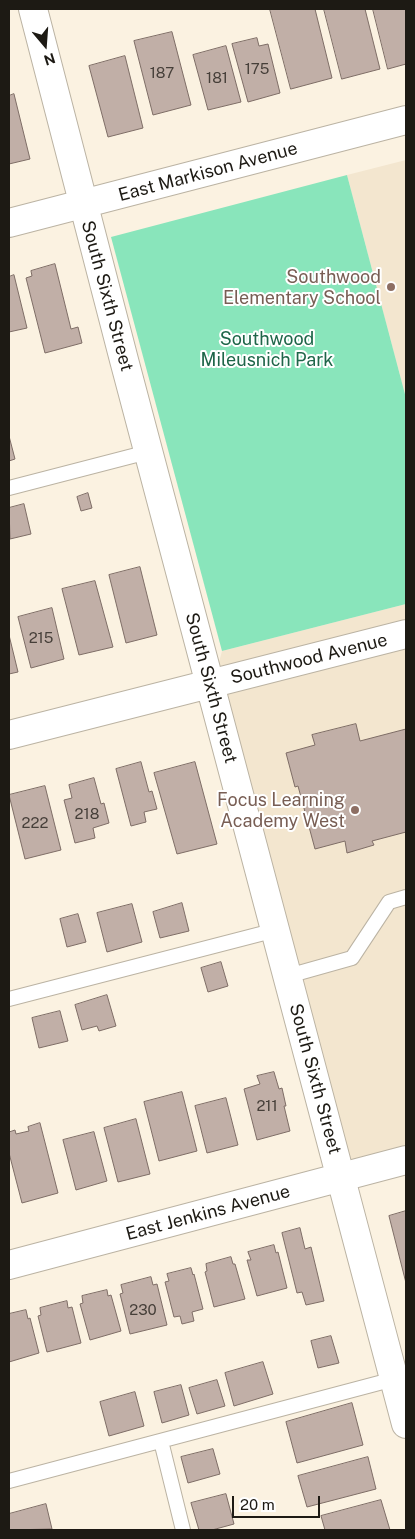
<!DOCTYPE html>
<html>
<head>
<meta charset="utf-8">
<style>
	body { margin:0 }
	#map { position:relative; width:415px; height:1539px; overflow:hidden; background:#fbf2e1; font-family:"Public Sans",sans-serif }
	canvas { display:block }
	.frame { position:absolute; inset:0; border:10px solid #1d1a14; pointer-events:none }
	.north { position:absolute; left:20px; top:20px; width:50px; height:50px; -webkit-text-stroke:4px #fff; paint-order:stroke; rotate:162deg; font-size:14px; font-weight:700; line-height:20px; text-align:center; color:#1d1a14 }
	.north::after { content:''; display:block; margin:auto; width:18px; height:22px; background:#1d1a14; clip-path:polygon(50% 0,100% 100%,50% 72%,0 100%) }
	.scale { position:absolute; left:232px; top:1496px; width:88px; height:22px; box-sizing:border-box; border:2px solid #1d1a14; border-top:0; padding-left:6px; font-size:15px; line-height:18px; white-space:nowrap; color:#1d1a14; -webkit-text-stroke:4px #fff; paint-order:stroke }
</style>
</head>
<body>
<div id="map">
<canvas width="415" height="1539"></canvas>
<div class="frame"></div>
<div class="north">N</div>
<div class="scale">20 m</div>
</div>
<script>
const c = document.querySelector('canvas').getContext('2d');
c.lineJoin = 'round';
function fill(path, color) {
  c.fillStyle = color;
  c.fill(path, 'evenodd');
}
function trace(path, color, width, dash) {
  c.strokeStyle = color;
  c.lineWidth = width;
  c.lineCap = dash ? 'butt' : 'round';
  c.setLineDash(dash || []);
  c.stroke(path);
}
function write(font, color, halo, rows, align = 'center') {
  c.font = font + ' "Public Sans",sans-serif';
  c.lineWidth = 4;
  c.setLineDash([]);
  c.textBaseline = 'middle';
  c.strokeStyle = halo;
  c.fillStyle = color;
  for (const [text, x, y, turn = 0] of rows) {
    c.save();
    c.translate(x, y);
    c.rotate((+turn || 0) * Math.PI / 180);
    c.textAlign = isNaN(turn) ? turn : align;
    if (halo) c.strokeText(text, 0, 0);
    c.fillText(text, 0, 0);
    c.restore();
  }
}
const built = new Path2D(`
	M406,160V398L347,175Z
	M406,604V1169L349,1183L212,688L222,651Z`);
const green = new Path2D(`
	M347,175L406,398V604L222,651L111,237Z`);
const building = new Path2D(`
	M270,9H315L332,78L291,89Z
	M324,9H365L380,69L342,79Z
	M373,9H406V64L388,69Z
	M172,32L191,105L153,115L134,41Z
	M257,38L259,46L268,44L280,93L248,102L232,44Z
	M226,46L241,102L208,110L193,55Z
	M125,56L143,128L108,137L89,66Z
	M14,94L30,159L9,164V96Z
	M55,264L71,329L78,327L82,343L45,353L26,278L32,276L31,271Z
	M14,275L27,328L9,332V277Z
	M9,436L15,459L9,461Z
	M88,493L92,508L81,511L77,497Z
	M24,504L31,534L10,539L9,508Z
	M140,567L157,635L126,643L109,575Z
	M95,581L113,647L79,655L62,589Z
	M52,608L64,659L31,668L18,617Z
	M9,635L18,672L9,674Z
	M356,724L360,741L406,729V832L372,841L374,845L347,853L345,841L315,849L298,786L295,787L286,753L315,745L312,735Z
	M141,762L149,792L152,791L157,809L144,812L146,822L131,826L116,769Z
	M195,762L217,844L177,854L154,773Z
	M94,778L101,804L104,803L109,823L93,828L95,838L75,843L64,800L72,798L69,785Z
	M45,786L61,850L25,859L9,795Z
	M182,903L189,931L160,938L153,912Z
	M132,904L142,942L107,952L97,913Z
	M78,914L86,942L67,947L60,919Z
	M221,962L228,986L208,992L201,968Z
	M107,995L116,1026L99,1031L97,1026L82,1030L75,1005Z
	M60,1011L68,1041L39,1048L32,1018Z
	M274,1072L279,1089L282,1088L286,1106H284L290,1131L257,1140L244,1089L260,1084L257,1076Z
	M182,1092L197,1151L159,1161L144,1102Z
	M226,1098L238,1145L207,1153L195,1106Z
	M136,1119L150,1174L118,1182L104,1128Z
	M40,1123L58,1193L22,1203L9,1153V1132L15,1130L16,1134L29,1131L28,1127Z
	M94,1132L107,1181L76,1190L63,1140Z
	M406,1211V1283L389,1216Z
	M300,1228L305,1249L311,1247L324,1301L306,1305L302,1292L297,1293L282,1233Z
	M274,1245L276,1253L278,1252L287,1288L257,1296L247,1260H251L248,1252Z
	M231,1257L233,1264H235L245,1299L214,1307L205,1272L207,1271L206,1264Z
	M191,1268L193,1275L194,1274L203,1309L192,1312L194,1321L182,1324L180,1316L174,1317L165,1282L169,1281L167,1274Z
	M151,1277L153,1285L157,1284L167,1325L130,1334L120,1294L123,1293L121,1285Z
	M107,1290L108,1296L111,1295L121,1331L90,1340L80,1304L83,1303L82,1296Z
	M67,1301L68,1308L72,1307L81,1343L47,1352L38,1316L41,1315L40,1308Z
	M26,1310L28,1319L30,1318L39,1353L9,1362V1314Z
	M331,1336L339,1363L318,1368L311,1341Z
	M263,1362L273,1394L234,1406L225,1373Z
	M217,1380L225,1406L197,1414L189,1388Z
	M181,1385L189,1415L162,1423L154,1392Z
	M135,1392L144,1426L109,1436L100,1402Z
	M352,1403L363,1445L297,1463L286,1422Z
	M213,1449L220,1474L188,1483L181,1457Z
	M368,1457L376,1489L307,1507L298,1476Z
	M226,1494L234,1524L212,1530H199L191,1503Z
	M381,1500L390,1530H325L321,1516Z
	M46,1504L52,1529L9,1530V1514Z`);
const service = new Path2D(`
	M9,488L148,452
	M288,976L352,958L389,902L406,897
	M9,999L276,930
	M161,1441L183,1530
	M9,1481L398,1378`);
const minor = new Path2D(`
	M33,9L124,360L406,1424
	M9,223L406,120
	M9,735L406,634
	M9,1265L406,1160`);
const markers = [
	[391,287,5,"#8d6e63"],
	[355,810,5,"#8d6e63"]
];
const numberNames = [
	["175",257,69],
	["187",162,73],
	["181",217,78],
	["215",41,638],
	["218",87,814],
	["222",35,823],
	["211",267,1106],
	["230",143,1310]
];
const streetNames = [
	["East Markison Avenue",208,172,-15],
	["South Sixth Street",107,296,75],
	["Southwood Avenue",309,659,-14],
	["South Sixth Street",211,688,75],
	["South Sixth Street",315,1079,75],
	["East Jenkins Avenue",208,1213,-15]
];
const educationNames = [
	["Southwood",381,277],
	["Elementary School",381,298],
	["Focus Learning",345,800],
	["Academy West",345,821]
];
const parkNames = [
	["Southwood",267,339],
	["Mileusnich Park",267,360]
];
fill(built, '#f3e6cf');
fill(green, '#89e5bb');
fill(building, '#c1afa7');
trace(building, '#7e6d66', 1);
trace(service, '#bbb3a3', 16);
trace(minor, '#bbb3a3', 30);
trace(service, '#fff', 14);
trace(minor, '#fff', 28);
for (const [x, y, r, color] of markers) {
  const dot = new Path2D();
  dot.arc(x, y, r, 0, 2 * Math.PI);
  c.fillStyle = color;
  c.fill(dot);
  trace(dot, '#fff', 2);
}
write('15px', '#463f39', null, numberNames);
write('18px', '#1d1a14', '#fff', streetNames);
write('18px', '#785e54', '#fff', educationNames, 'right');
write('18px', '#1e6649', '#fff', parkNames);
</script>
</body>
</html>
